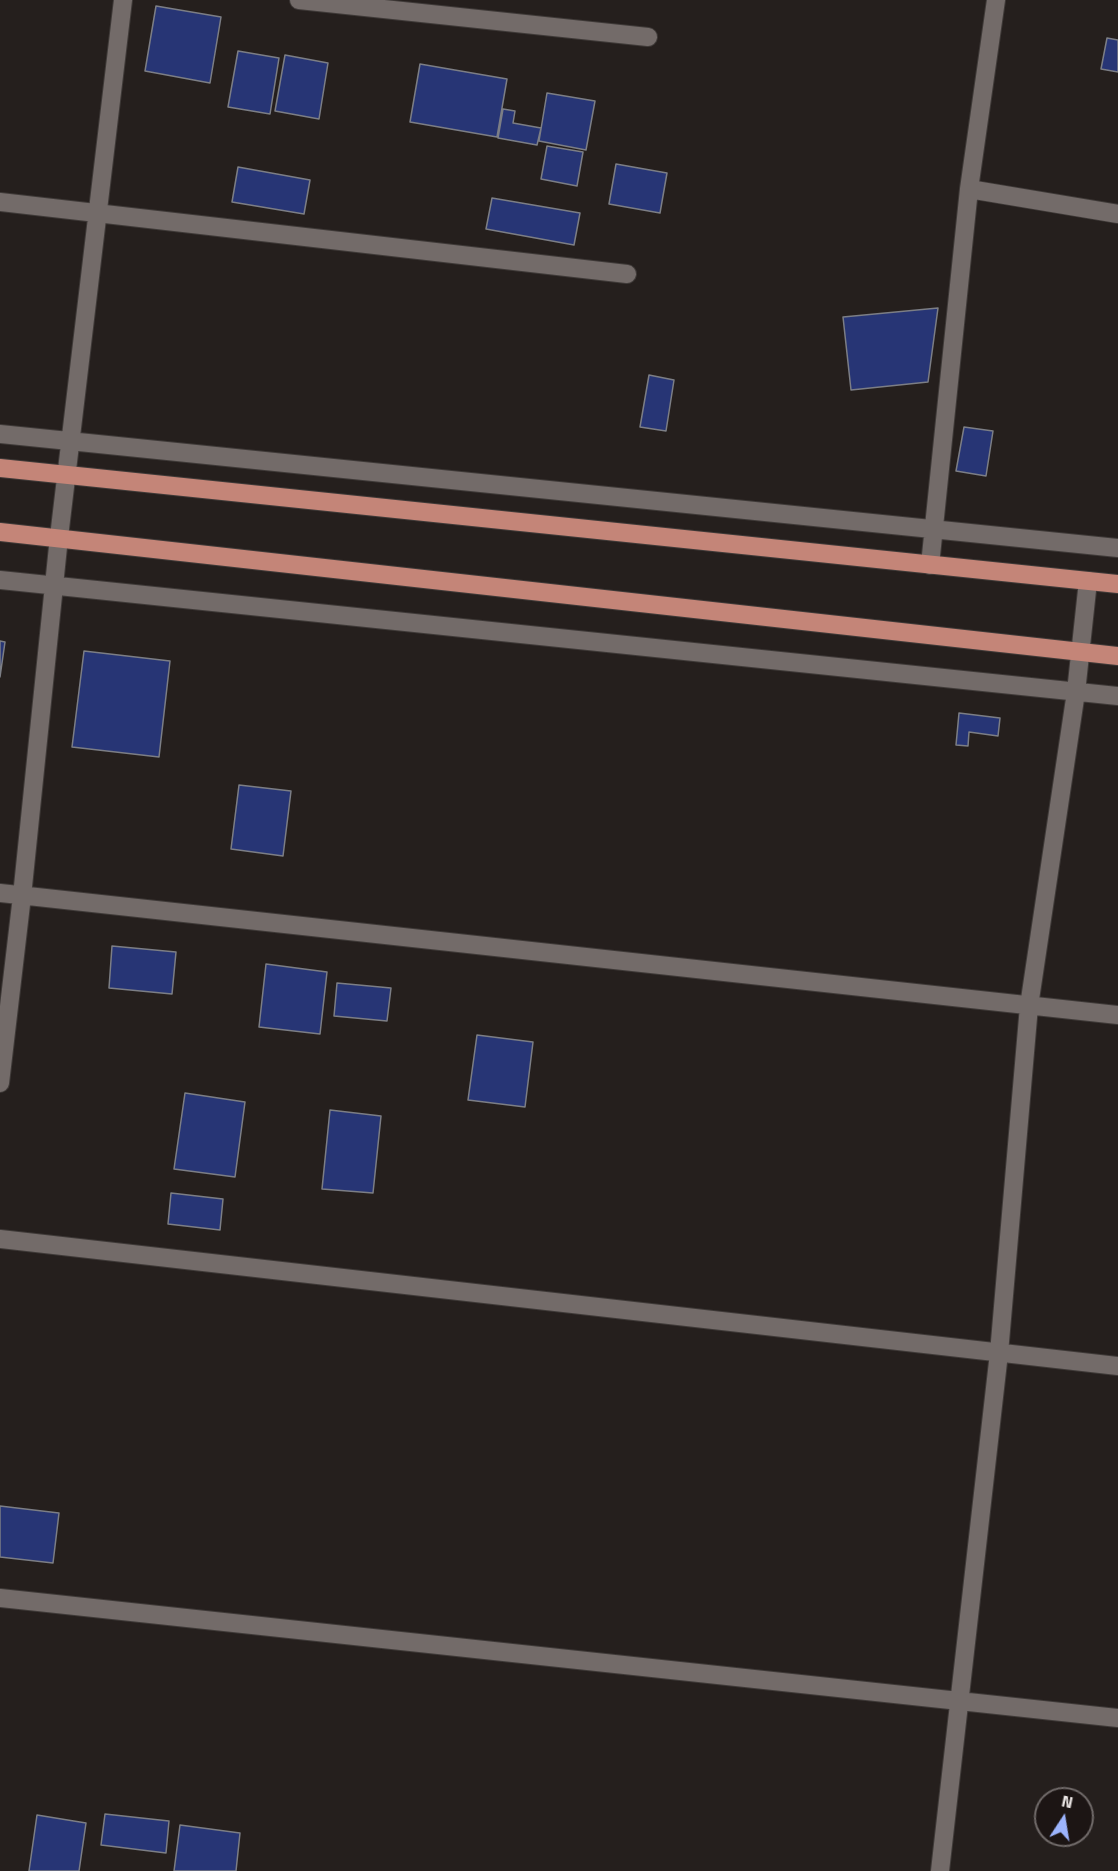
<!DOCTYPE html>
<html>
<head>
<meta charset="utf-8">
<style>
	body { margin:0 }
	#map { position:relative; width:1118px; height:1871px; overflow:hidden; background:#251f1d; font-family:"Titillium Web",sans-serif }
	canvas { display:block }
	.north { position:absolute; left:1034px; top:1787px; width:60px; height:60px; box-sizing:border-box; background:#1c1514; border:2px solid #706a69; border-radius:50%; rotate:12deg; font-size:16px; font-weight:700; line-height:24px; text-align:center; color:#eee9e8 }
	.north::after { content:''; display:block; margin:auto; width:21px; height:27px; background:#9cb4fd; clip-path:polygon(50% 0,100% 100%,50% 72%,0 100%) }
</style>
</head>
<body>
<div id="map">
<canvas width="1118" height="1871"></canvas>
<div class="north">N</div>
</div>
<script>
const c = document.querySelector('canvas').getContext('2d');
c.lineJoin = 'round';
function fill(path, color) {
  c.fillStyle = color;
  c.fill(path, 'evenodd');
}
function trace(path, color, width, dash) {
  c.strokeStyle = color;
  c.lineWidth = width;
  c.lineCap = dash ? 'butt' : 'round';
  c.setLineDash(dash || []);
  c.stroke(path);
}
const building = new Path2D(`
	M156,6L221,17L210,83L145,71Z
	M1107,38L1118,40V72L1101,69Z
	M238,51L279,58L270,114L228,107Z
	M285,55L328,63L319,119L275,111Z
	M420,64L507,79L497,137L410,122Z
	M547,93L595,101L586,150L539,141Z
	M503,109L515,111L513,123L541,128L537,145L498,138Z
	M547,146L583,152L577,186L541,179Z
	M616,164L667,173L660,213L609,204Z
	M238,167L310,180L304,214L232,202Z
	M492,198L580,213L574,245L486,229Z
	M938,308L928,382L851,390L843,317Z
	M649,375L674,380L666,431L640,427Z
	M964,427L993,431L986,476L956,471Z
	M0,641L5,642L0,677Z
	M84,651L170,661L159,757L72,747Z
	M959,713L1000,718L998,736L969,732L968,746L956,745Z
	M239,785L291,791L283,856L231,849Z
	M112,946L176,952L172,994L109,988Z
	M266,964L327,972L320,1034L259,1027Z
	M337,983L391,988L387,1021L334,1016Z
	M477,1035L533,1042L525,1107L468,1100Z
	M185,1093L245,1102L235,1177L174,1169Z
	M330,1110L381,1116L373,1193L322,1189Z
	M171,1193L223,1199L220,1230L168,1224Z
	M0,1506L59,1513L53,1563L0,1557Z
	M105,1814L169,1821L166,1853L101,1845Z
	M37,1815L86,1823L79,1871H29Z
	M180,1825L240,1833L236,1871H174Z`);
const street = new Path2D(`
	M299,0L648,37
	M969,189L1118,214
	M0,202L627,274
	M0,434L1118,548
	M930,565L969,189L996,0
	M0,580L1118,696
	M0,893L1118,1015
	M0,1083L22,896L59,537L123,0
	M0,1239L1118,1366
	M0,1598L1118,1718
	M940,1871L999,1353L1029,1006L1076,692L1088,581`);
const primary = new Path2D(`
	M0,468L1118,584
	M0,532L1118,656`);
fill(building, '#273575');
trace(building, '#7c7e85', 1.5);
trace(street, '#3f3a38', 20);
trace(primary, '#3f3a38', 20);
trace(street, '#736b69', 18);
trace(primary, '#c48578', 18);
</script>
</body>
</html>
